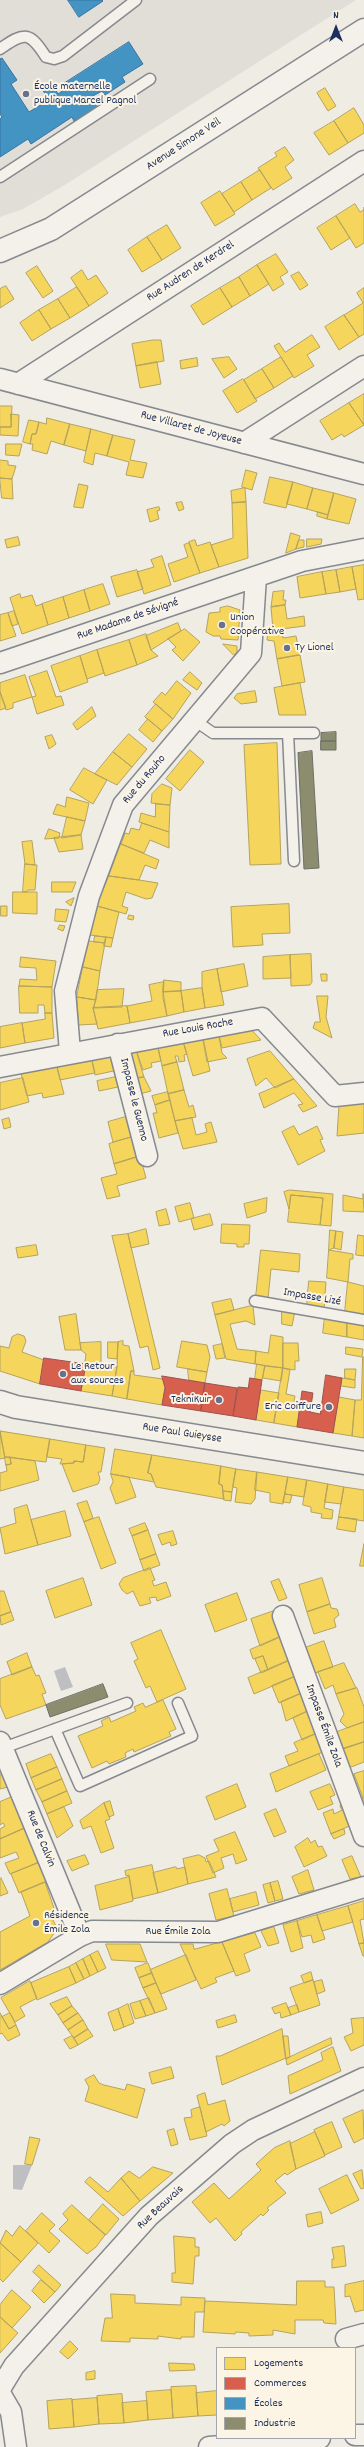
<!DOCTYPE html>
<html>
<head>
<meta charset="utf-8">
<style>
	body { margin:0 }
	#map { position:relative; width:364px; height:2447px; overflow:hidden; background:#efece4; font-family:Dekko,sans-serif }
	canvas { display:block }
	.legend { position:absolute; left:216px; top:2347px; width:140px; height:92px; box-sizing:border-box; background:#fcf5e5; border:1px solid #a2a6af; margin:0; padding:5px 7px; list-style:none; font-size:12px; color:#1b2f5e }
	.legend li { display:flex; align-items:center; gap:8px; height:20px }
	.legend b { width:20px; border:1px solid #a2a6af }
	.north { position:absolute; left:316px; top:8px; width:40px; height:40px; -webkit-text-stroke:3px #fcf5e5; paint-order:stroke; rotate:0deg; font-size:11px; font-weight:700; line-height:16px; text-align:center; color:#1b2f5e }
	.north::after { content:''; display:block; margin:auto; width:14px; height:18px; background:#1b2f5e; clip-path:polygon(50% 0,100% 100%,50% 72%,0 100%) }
</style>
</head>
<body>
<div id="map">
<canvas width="364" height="2447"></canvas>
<ul class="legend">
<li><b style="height:11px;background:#f6d55c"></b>Logements</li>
<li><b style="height:11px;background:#d6604d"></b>Commerces</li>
<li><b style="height:11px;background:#4393c3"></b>Écoles</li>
<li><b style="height:11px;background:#8c8c6e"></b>Industrie</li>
</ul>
<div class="north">N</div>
</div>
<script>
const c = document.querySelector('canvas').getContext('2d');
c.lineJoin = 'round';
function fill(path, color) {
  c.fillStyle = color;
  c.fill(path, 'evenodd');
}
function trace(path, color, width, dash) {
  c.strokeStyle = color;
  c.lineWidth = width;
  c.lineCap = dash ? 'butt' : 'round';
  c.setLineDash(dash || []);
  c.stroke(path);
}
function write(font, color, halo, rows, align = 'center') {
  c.font = font + ' Dekko,sans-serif';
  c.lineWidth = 4;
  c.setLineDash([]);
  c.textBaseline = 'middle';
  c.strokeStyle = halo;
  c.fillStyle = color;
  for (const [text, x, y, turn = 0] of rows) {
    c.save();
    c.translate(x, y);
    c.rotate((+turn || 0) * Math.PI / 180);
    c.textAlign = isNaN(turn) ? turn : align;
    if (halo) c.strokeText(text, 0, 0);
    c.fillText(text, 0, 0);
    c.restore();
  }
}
const built = new Path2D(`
	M0,0H356L63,186L23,209L0,217Z`);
const water = new Path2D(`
	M65,1667L73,1687L61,1691L54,1671Z
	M13,2165H32L22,2190L13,2189Z`);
const homes = new Path2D(`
	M325,88L336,106L328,111L317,93Z
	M354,108L364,125V133L348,143L334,121Z
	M334,121L348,143L329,155L314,133Z
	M285,147L294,160L285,167L292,178L273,190L258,168L277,156L275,153Z
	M260,170L271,188L252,200L241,182Z
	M241,182L252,200L234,212L222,194Z
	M220,191L235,214L215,226L201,203Z
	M355,204L360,212L364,210V207V243L356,248L336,216Z
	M336,216L350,238L331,250L317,228Z
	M167,225L181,248L162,260L147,237Z
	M147,237L162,260L142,272L128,250Z
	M276,254L288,272L280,277L284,284L273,291L257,265Z
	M257,265L269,284L250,296L239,277Z
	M37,266L53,291L43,298L26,273Z
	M82,270L88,280L96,275L108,293L89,306L71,278Z
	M299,272L308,285L300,290L291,276Z
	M239,277L250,296L232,307L220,288Z
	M6,286L14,299L0,308V289Z
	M77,287L89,306L70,318L58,299Z
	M220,288L232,307L203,325L191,306Z
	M364,288V334L359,337L344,315L363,303L357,293Z
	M58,299L70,318L51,329L39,310Z
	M39,310L51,329L32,341L20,323Z
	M344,315L359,337L339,350L325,327Z
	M312,335L320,347L307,355L314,366L294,378L274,346L279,343L285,352Z
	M153,340H161L164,361L136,366L132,344Z
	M229,357L237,369L224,378L212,359Z
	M281,357L293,376L274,388L262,369Z
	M197,358L198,366L181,369L180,361Z
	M157,362L161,384L140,388L136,366Z
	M262,369L274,388L255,399L244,380Z
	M243,379L257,401L237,413L223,391Z
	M364,394V425L349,403Z
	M349,403L364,425L344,437L342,434L332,440L320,421Z
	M0,406H12L11,427H0Z
	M11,414L19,415L18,436L0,435V427H11Z
	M47,418L70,424L64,445L51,441L47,454L32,450L33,444H30L32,434H36L39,422L46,424Z
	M29,420L39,422L36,434H32L30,444L23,442Z
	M70,424L91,429L86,451L64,445Z
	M91,429L113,435L107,456L95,453L93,465L84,462Z
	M113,435L135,440L130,460L147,463L143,478L126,475L129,462L107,456Z
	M6,444H22L19,456L6,455Z
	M0,460L8,461V465L16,466L12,479L0,478Z
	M246,470L257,473L252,490L242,487Z
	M270,477L293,482L286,508L264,503Z
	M0,478L12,479L13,499L2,498Z
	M293,482L313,488L307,509L287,504Z
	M79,484L88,486L83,508L74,507Z
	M245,488L246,502L232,503L231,491Z
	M313,488L334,493L328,515L307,509Z
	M334,493L356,499L349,524L327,519Z
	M182,502L184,509L179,511L176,503Z
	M246,502L248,558L219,567L211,545L233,538L232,503Z
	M159,507L160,510L157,511L159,519L150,522L147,510Z
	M318,512L328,515L327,519L317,516Z
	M291,533L300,536L296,549L286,553Z
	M18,537L20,545L7,548L5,540Z
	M307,539H322L321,544L307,547Z
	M195,540L197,546L210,542L219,567L200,573L189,542Z
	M299,540H304V547L296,549Z
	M189,543L200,573L174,582L168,564L188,557L184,545Z
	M162,556L171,585L144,594L137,572L154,567L151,560Z
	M364,565V599L358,600L352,567Z
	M352,567L356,589L340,592L336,570Z
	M137,570L143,589L117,597L111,577Z
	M336,570L340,592L326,594L322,572Z
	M322,572L326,594L300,598L297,577Z
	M103,584L110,604L90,611L84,590Z
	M84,590L90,611L69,618L63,597Z
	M284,591L283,600H286L285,605L271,607L273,592Z
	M20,594L21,598L32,595L36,606L42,604L48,625L22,634L10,598Z
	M63,597L69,618L48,625L42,604Z
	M285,605L287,619L304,616L305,626L273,630L271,607Z
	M228,606L240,610L238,640L221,639L220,636H213L206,632L209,613L220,612V608Z
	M14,611L18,624L12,626L8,613Z
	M8,613L16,636L0,641V615Z
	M178,623L181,631L151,650L146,636Z
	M185,629L200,642L183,661L172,650L176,647L168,639Z
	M282,629L283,638L296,636L300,655L277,659L274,641L267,640L268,631Z
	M146,634L151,650L158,656L137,665L129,640Z
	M129,640L137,665L105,676L97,650Z
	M223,644L237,646V652L234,655Z
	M97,650L104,673L87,679L80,656Z
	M300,655L305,682L282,686L277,659Z
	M80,656L88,682L60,692L51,666Z
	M47,671L56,697L61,696L64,705L37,714L32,697L36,696L29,677Z
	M190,672L202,683L197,690L183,680Z
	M25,675L32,697L13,703V708L6,710L0,692V683Z
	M177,681L191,693L173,719L153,702L162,692L165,695Z
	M300,683L306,715H279L274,688Z
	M255,691L257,702L241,704L234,698L237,694Z
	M0,692L6,708L0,710Z
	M156,704L173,719L162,731L145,717Z
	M92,707L96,716L77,730L73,724Z
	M148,719L162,731L153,742L139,730Z
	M129,734L147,749L132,767L113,752Z
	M52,735L56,744L49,749L45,737Z
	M277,743L281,864L250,865L244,745Z
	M190,750L204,762L180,791L166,779Z
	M113,752L132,767L117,785L95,774Z
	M84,768L107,780L93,804L70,790Z
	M162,784L172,788L170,805L151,803L152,794Z
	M67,797L89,803L85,821L53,814L57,804L65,807Z
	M156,804L170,805L169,832L139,822L141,813L155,817Z
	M67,817L85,821L81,835L62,838Z
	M142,823L169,832V848L150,840L144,853L121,844L125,833L129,834L131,828L139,830Z
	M49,829L60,833L59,838L45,839Z
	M81,835L83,849L59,852L54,838Z
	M32,841L35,865L25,864L22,842Z
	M121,844L159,860L156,869L145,865L139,880L109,876Z
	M25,864L37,865L35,890H28L27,892H23Z
	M109,876L139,880L158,883L152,898L146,899L126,892L122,906L128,908L126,914L97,906Z
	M52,882H76L72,892H52Z
	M13,892H37V914L13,913Z
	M74,898L71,906L66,902Z
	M289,904L290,933L262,934L263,945L233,947L231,907Z
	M1,906H7V916H1Z
	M97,906L119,912L113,938L90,935Z
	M56,909L69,910L66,922L55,921Z
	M129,915L134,916L133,920L128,919Z
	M60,925L65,926L63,931L58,929Z
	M95,936L106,937L105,943L94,942Z
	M106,937L113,938L111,947L104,946Z
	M89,941L105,943L100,971L83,967Z
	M311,954L312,982L310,985L291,986L290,955Z
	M290,955L291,978L263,979V957Z
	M21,957L56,961L52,987L19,986L20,979L37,980L36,968L20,967Z
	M244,964L248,986L221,992L217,969Z
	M83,967L100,971L96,1000L77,997Z
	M217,969L224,1005L205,1008L202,988V972Z
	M321,974H327V981H322Z
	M164,980L181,982V991L163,992Z
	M164,982L163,998L167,1016L130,1023L127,1006L152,1001L149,985Z
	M19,986L52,987V1013H45L44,1005H38V1013H20Z
	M202,988L205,1008L184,1012L181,991Z
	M124,989L122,1007L94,1008L97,990Z
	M181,991L184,1012L167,1016L163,992Z
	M317,996H328L326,1017L332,1038L313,1028L315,1022H320Z
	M77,997L96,1000L93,1008L97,1024L79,1025Z
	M127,1006L130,1023L98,1029L93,1008Z
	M45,1013H52L54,1038L25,1043L22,1023L45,1019Z
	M22,1023L25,1043L0,1048V1027Z
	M247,1025L261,1040L222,1048L218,1031Z
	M218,1031L222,1053L227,1058L207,1062L202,1034Z
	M202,1034L210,1071L193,1076L182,1038Z
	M182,1038L187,1054L184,1055L185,1061L179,1062L178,1056H175L177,1062L162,1066L157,1043Z
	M157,1043L161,1061L151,1063L152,1067L143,1070L135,1047Z
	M135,1047L144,1077L132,1079L123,1050Z
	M270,1051L294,1079L275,1088L266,1078L256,1086L247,1059Z
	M113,1052L118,1070L95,1075L91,1056Z
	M91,1056L95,1073L60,1080L56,1063Z
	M177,1062L184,1090L168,1094L162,1066Z
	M56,1063L64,1094L43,1098L42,1093L27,1096L20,1070Z
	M116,1077L118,1087L99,1091L97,1081Z
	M144,1077L151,1091L136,1095L132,1079Z
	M23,1078L29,1102L0,1110V1083Z
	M294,1079L317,1106L303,1112L298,1105L303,1104L294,1093L264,1108L259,1094Z
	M184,1090L189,1107L193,1105L196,1117L175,1121L168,1094Z
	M168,1092L170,1100L155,1105L152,1096Z
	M170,1100L178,1133L159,1138L153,1113H157L155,1105Z
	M364,1103V1133L337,1136L339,1105Z
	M129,1116L135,1136L113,1142L108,1122Z
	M9,1118L11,1127L4,1129L2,1120Z
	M192,1118L196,1135L207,1132L205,1124L211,1122L217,1142L183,1149L175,1121Z
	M294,1126L299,1135L317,1126L323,1139L320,1140L325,1151L298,1165L282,1132Z
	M135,1136L140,1156L114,1164L109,1144Z
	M140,1156L146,1178L117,1186L120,1196L107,1199L101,1178L117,1174L114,1164Z
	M290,1190L333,1194L331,1226L320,1225L323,1198L291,1195L289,1209L284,1192Z
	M363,1194L364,1212L343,1211V1195L363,1199Z
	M291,1195L323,1198L320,1225L288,1222Z
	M267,1198L266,1212L247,1218L244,1204Z
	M190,1203L194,1218L179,1222L175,1207Z
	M166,1209L170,1224L159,1226L156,1212Z
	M210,1214L213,1225L194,1230L191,1219Z
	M222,1224L250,1225L249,1244H244V1247H237V1244L221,1243Z
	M146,1229L149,1244L131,1248L128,1234Z
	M330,1230L336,1231L334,1248L329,1250Z
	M336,1231L343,1232L341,1250L334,1248Z
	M128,1234L160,1368L153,1370L148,1346L140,1348L112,1236Z
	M358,1235L364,1236V1256L356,1255Z
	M36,1245L38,1255L18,1258L16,1248Z
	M261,1250L300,1254L299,1272L271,1269L268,1299L256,1297Z
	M329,1250L353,1254V1259H350L348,1282L327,1278Z
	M309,1281L326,1282L324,1309L307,1306Z
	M348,1282L364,1286V1316L345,1312Z
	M231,1299L234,1310L215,1315L212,1303Z
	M250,1306H253L255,1325L246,1321L230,1324L237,1349L256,1351L255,1364L226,1359L215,1315Z
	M282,1309L295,1311L292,1326L282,1324Z
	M76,1314L81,1350H65L59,1317Z
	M325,1317L347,1321V1337L323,1333Z
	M347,1321L364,1324V1340L347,1337Z
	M18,1334L24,1336L26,1341L22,1352L44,1360L40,1384L0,1371V1346L9,1348L12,1337Z
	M271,1335L283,1337V1368L255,1364L256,1351L268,1353Z
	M123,1341V1345L129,1346L134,1371H131L127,1399L112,1396L117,1367L118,1342Z
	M182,1341L207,1345L210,1357L207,1372L177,1367Z
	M101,1342V1363L117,1367L112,1396L81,1391L86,1354L81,1350L80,1343Z
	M108,1342H118L117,1359L108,1358Z
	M283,1343H298L299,1361H295V1370L283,1368Z
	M222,1344L225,1358L216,1359L213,1346Z
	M346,1347L363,1349L362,1357L346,1354Z
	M363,1357H364V1438L352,1436L355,1400H361Z
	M257,1364L265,1366L262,1380L255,1379Z
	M265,1366L283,1368L281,1381L263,1378Z
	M283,1368L290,1370L286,1394L295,1396L294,1401L301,1402L297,1427L274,1423Z
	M188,1369L207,1372L205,1383L189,1380Z
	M345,1369H356L355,1380L345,1378Z
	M131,1371H134V1375L163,1379L165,1388L162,1405L127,1399Z
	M342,1378L355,1380V1388L341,1386Z
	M261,1390L279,1393L274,1423L256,1420Z
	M339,1397L355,1400L352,1436L333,1433Z
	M0,1431L5,1458L0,1459Z
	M0,1431L50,1439L46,1462L5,1457Z
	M50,1439L86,1445L83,1462L74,1461V1463L60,1464L62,1459L47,1457Z
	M86,1445L105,1448L101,1472H98L100,1479L98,1484L73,1492L62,1464L74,1463V1461L83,1462Z
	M115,1449L152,1455L148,1473L151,1474L154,1482L111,1474Z
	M152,1455L221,1466L219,1484L222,1485L224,1499L156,1487L151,1474L148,1473Z
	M5,1457H10L11,1464L6,1465Z
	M10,1457L35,1461L39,1480L0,1491V1473L7,1471L6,1465L11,1464Z
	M221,1466L236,1469L232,1492L223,1491L222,1485L219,1484Z
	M236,1469L257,1472L255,1499L251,1504L235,1502L237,1488L233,1487Z
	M257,1472L288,1477L283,1504L270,1502V1493L255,1490Z
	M111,1474L129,1477L136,1497L116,1504L110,1488L113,1482Z
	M288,1477L307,1480L304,1497L285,1494Z
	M307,1480L328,1484L324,1508L333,1510L332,1519L321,1518L322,1514L311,1512V1507L303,1505Z
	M328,1484L344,1487L341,1504L325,1502Z
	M344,1487L364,1490V1521L339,1517Z
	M223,1491L232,1492L231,1501L224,1500Z
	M285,1494L292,1495L290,1503L283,1502Z
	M87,1501L93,1518L84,1522L77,1504Z
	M27,1505L38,1545L5,1554L0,1528L16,1523L14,1509Z
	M65,1511L71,1536L38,1545L31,1520Z
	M99,1517L116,1563L101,1569L84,1522Z
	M339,1517L357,1519L355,1532L337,1529Z
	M145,1523L148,1530L132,1536L129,1529Z
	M148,1530L156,1554L140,1560L132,1536Z
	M173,1531L177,1544L171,1546L170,1542L162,1545L158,1535Z
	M364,1544V1566H360Z
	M156,1554L160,1565L144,1571L140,1560Z
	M150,1568L155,1580L152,1581L154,1586L166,1582L171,1596L157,1601L156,1597L149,1598L151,1603L140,1606L133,1591L127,1594L122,1590L119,1584L123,1578Z
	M83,1578L92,1605L55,1618L46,1591Z
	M322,1578L330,1604L307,1612L299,1585Z
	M279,1579L287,1598L279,1601L271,1582Z
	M0,1591H4L11,1612L0,1616Z
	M237,1593L247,1620L215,1632L205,1605Z
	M330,1604L331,1608L337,1609L339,1615L334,1619L336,1627L314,1634L307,1612Z
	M274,1611L282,1636L260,1646L251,1619Z
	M11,1612L14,1620L1,1625L0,1616Z
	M161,1630L186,1689L157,1702L150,1686L146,1688L134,1661L138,1659L131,1643Z
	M282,1636L290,1660L268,1670L263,1656L253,1659L250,1650Z
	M324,1641L333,1667L312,1674L302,1649Z
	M27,1653L32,1667L12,1675L7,1662Z
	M263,1656L268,1670L261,1673L255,1659Z
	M290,1660L296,1676L254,1694L248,1678Z
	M344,1663L356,1688L336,1694L333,1685L325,1689L318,1672Z
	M32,1667L36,1676L39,1675L46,1693L42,1694L46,1705L6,1719L0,1705V1679Z
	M296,1676L302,1693L279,1703L272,1686Z
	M357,1688L364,1707V1722L347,1728L340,1721L344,1714L336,1694Z
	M302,1693L308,1711L286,1721L281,1702Z
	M163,1700L176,1729L169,1732L171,1736L134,1752L133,1749L125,1753L126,1757L109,1764L107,1761L92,1768L78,1736L103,1726L101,1721L109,1717L111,1722L136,1711L134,1707L143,1703L145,1707Z
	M308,1711L315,1734L302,1740L293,1718Z
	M364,1722V1742L343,1749L337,1732Z
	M315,1734L323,1752L289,1766L285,1756L298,1751L294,1743Z
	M364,1742V1762L346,1769L339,1750Z
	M51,1754L57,1767L31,1778L26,1764Z
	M319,1754L326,1770L276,1792L270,1774Z
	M57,1767L62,1779L36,1790L31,1778Z
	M364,1771V1810L358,1800L363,1798L354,1774Z
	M2,1774L8,1787L0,1789V1775Z
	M62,1779L67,1791L42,1802L36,1790Z
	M237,1784L246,1807L215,1820L206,1797Z
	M330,1784L335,1795L330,1797L333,1804L318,1810L310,1792Z
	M67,1791L72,1803L47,1814L42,1802Z
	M12,1797L25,1828L0,1839V1829L5,1826L3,1823L0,1825V1802Z
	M110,1801L114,1815L109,1817L104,1803Z
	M104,1803L110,1819L105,1821L114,1848L101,1853L91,1826L83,1829L80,1821Z
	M345,1804L354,1824L331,1834L323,1813L333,1809L334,1814L342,1810L340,1806Z
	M64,1807L73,1826L57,1838L47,1814Z
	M276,1809L286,1832L274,1837L264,1814Z
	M25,1828L40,1862L10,1874L5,1863L19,1858L16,1852L0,1858V1839Z
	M344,1829L345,1834L334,1839L331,1834Z
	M235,1832L247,1860L236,1864L233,1854L221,1858L224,1868L213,1873L206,1856L219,1851L214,1840Z
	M308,1838L311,1843L315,1840L318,1847L322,1846L327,1856L304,1867L295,1847Z
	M85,1855L89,1864L72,1871L67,1861Z
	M199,1855L205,1858L206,1862L209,1861L216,1877L188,1884L183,1859Z
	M352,1856L361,1877L350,1879L342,1860Z
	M40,1862L48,1881L19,1893L11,1874Z
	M152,1865L158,1893L133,1899L129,1875L126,1876L125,1871Z
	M176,1867L177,1869L185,1867L188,1884L158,1893L153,1873Z
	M308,1870L314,1890L299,1894L292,1877Z
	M129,1877L133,1901L100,1910L95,1886Z
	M1,1878L8,1893L0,1896V1879Z
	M278,1881L283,1899L275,1901L270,1883Z
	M45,1882L56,1914L52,1918L57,1928L55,1932L48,1942L0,1970V1932L30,1916L21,1892Z
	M270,1883L275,1901L268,1903L263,1885Z
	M227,1889L234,1916L216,1920L209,1894Z
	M256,1892L259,1905L233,1912L230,1899Z
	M364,1901V1919L360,1920L364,1943L359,1944L348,1906Z
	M348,1906L353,1922L322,1931L317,1915Z
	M317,1915L325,1939L313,1943L311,1935L302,1937L297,1921Z
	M297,1921L303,1948L291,1952L283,1925Z
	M274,1927L279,1943L268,1946L261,1931Z
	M255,1933L261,1947L244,1954L250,1971L236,1976L222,1942Z
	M222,1942L234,1971L215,1978L217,1982L201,1989L180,1944H193L194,1949Z
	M364,1943V1956H363L359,1944Z
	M106,1944H140L147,1962L112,1960Z
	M98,1951L106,1968L98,1972L90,1955Z
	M90,1955L98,1972L90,1976L83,1959Z
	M186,1955L196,1980L161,1994L150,1970Z
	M83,1959L90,1976L84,1979L76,1963Z
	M76,1963L84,1979L76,1983L69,1967Z
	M148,1963L152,1973L139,1978L135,1968Z
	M69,1967L76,1983L37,2000L31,1983Z
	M311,1972L313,1980L304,1983L301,1976Z
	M152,1973L156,1983L143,1988L139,1978Z
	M313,1980L320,2005L299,2012L290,1988Z
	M322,1980L325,1991L317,1994L314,1982Z
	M30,1981L37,1998L20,2007L25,2016L15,2022L1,1998Z
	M156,1983L167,2009L155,2013L143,1988Z
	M67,1997L72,2006L58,2015L50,2004Z
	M149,1998L155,2013L146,2016L140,2001Z
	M140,2001L146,2016L135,2019L130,2004Z
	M286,2003L291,2015L281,2018L280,2012L275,2014L272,2008Z
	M128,2004L134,2023L124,2027L118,2009Z
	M297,2005L299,2012L291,2015L288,2008Z
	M72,2006L78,2013L63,2023L58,2015Z
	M118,2009L124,2027L114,2031L108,2013Z
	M0,2013L9,2029L16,2025L20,2035L8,2041L2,2033L0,2034Z
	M10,2013L16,2025L9,2029L2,2017Z
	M78,2013L83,2020L68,2030L63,2023Z
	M235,2015L237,2022L218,2028L216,2021Z
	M364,2018V2045L351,2051L344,2037L353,2033L351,2019Z
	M83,2020L88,2029L74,2038L68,2030Z
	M88,2029L93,2036L78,2045L74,2038Z
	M282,2029L286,2058L222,2085L216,2056H220Z
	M72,2036L78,2045L70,2049L64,2040Z
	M283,2036H288L290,2057L286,2059Z
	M331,2038L332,2044L287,2065L286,2059Z
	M333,2047L341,2071L290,2094L288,2076L323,2060L321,2053Z
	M171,2067L174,2078L152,2084L149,2073Z
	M94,2075L99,2083L104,2085L125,2090L127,2084L145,2089L137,2118L85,2101L89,2087L85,2080Z
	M205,2093L208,2105L225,2100L230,2121L224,2126L222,2124L206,2132L197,2096Z
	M200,2107L207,2136L190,2140L184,2118L192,2117L191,2110Z
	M363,2110L364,2138L354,2143L343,2119Z
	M332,2122L342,2147L325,2155L314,2130Z
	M174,2129L178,2144L171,2146L167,2131Z
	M315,2132L325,2156L296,2169L290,2144Z
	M30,2137L40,2139L32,2165L25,2164Z
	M290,2141L296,2169L287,2175L285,2173L275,2181L286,2193L267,2208L269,2210L263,2216L261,2214L241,2232L242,2234L235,2241L216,2218L210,2223L192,2202L214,2183L229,2199L261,2170L256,2164L274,2148Z
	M153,2167L173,2173L140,2201L121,2178L129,2171L139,2178Z
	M362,2170L364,2188L361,2189L353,2174Z
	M347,2175L359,2200L331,2214L319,2189Z
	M90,2177L108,2192L121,2178L140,2201L123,2216L85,2182Z
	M103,2204L119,2219L106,2235L89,2220Z
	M72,2205L105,2235L96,2247L87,2254L59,2229L68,2220L63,2214Z
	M321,2212L323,2223L308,2227L306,2215Z
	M42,2213L55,2225L49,2231L60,2241L49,2253L26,2231Z
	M20,2226L38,2243L21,2262L0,2243L6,2230L12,2236Z
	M174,2236L195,2238V2247H199V2256H195L193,2284L172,2282V2273H175Z
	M0,2243L21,2262L3,2282L0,2279Z
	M344,2246L346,2266L332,2268V2259H334L332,2248Z
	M39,2265L61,2285L55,2292L33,2272Z
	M41,2280L55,2292L44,2303L32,2291Z
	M297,2281H325V2287H334L336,2324L324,2323L323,2320H295V2334L273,2330V2335L249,2336V2333L236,2332L235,2334L203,2332L205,2301L296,2305Z
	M364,2281V2310L355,2312L350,2296L345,2297V2285Z
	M12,2290L31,2307L12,2328L0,2317V2305Z
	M111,2294L135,2295V2303L181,2305V2297L205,2298L204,2312H195L194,2337H181V2339L158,2336V2339L130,2338V2342L101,2341L105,2318H112Z
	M0,2317L18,2333L0,2353Z
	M70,2341L78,2349L68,2359L60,2352Z
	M169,2363L194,2364L195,2370L170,2371Z
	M95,2371V2379L86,2380V2373Z
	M196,2386L198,2416L173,2418L171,2387Z
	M171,2390L173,2418L148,2420L146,2392Z
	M217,2391V2415L198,2416L196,2393Z
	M122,2394L124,2423L99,2424L97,2396Z
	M97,2398L99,2424L74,2427L72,2400Z
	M72,2399L74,2427L49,2429L47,2401Z
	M147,2401L148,2420L124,2423L122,2403Z`);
const shops = new Path2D(`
	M44,1358L86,1364L81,1391L40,1384Z
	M326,1375L342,1378L333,1433L297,1427L302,1391L313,1393L310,1412L320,1414Z
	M162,1376L205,1383L201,1411L162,1405L165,1388Z
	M250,1378L262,1380L256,1420L233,1416L238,1387L248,1388Z
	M205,1383L237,1388L233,1416L201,1411Z`);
const schools = new Path2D(`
	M68,0H102L103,1L79,17Z
	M129,42L143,64L122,77L125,82L105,95L102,91L91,97L97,107L74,121L72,117L31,144L28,139L0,157V119L2,117L0,114V59L2,58L17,80L11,84L29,112L49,100L42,89L52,83L58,94L68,87L65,83Z`);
const industry = new Path2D(`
	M336,732V741H321V733Z
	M321,741H336V750H321Z
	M312,751L319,868L304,869L298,753Z
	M103,1684L108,1697L50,1717L46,1705Z`);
const lane = new Path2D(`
	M0,49C25,31 30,32 46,57L54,59L63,56L136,0
	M0,177L150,79
	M194,720L213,733H314
	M288,733L294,861
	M255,1301L364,1320
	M55,1729L80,1786L192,1736L178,1703
	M3,1748L127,1703`);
const street = new Path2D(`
	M0,379L364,474
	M18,384L364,161
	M244,443L364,366
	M0,663L302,561L364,549
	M118,1044L147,1156
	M70,1052L65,991L89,896L123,805L251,653L256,577
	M0,1067L262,1018L335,1096L364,1093
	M283,1616L364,1836
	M0,1742L80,1936
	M0,1984L80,1936L92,1931L218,1932L364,1887
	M346,2339L364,2334
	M0,2389L14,2366L149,2216L232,2144L253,2130L364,2078
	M0,2393L11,2412L16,2447
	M355,2435H364
	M209,2447L320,2438`);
const secondary = new Path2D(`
	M0,251L51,229L364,30
	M0,1402L16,1407L364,1463`);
const markers = [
	[26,94,4,"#65718d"],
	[222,625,4,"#65718d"],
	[287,648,4,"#65718d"],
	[63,1374,4,"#65718d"],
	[219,1400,4,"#65718d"],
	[329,1407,4,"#65718d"],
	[36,1923,4,"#65718d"]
];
const poiNames = [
	["École maternelle",34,87],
	["publique Marcel Pagnol",34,101],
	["Union",230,618],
	["Coopérative",230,632],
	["Ty Lionel",295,648],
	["Le Retour",71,1367],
	["aux sources",71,1381],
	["TekniKuir",211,1400,"right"],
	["Eric Coiffure",321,1407,"right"],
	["Résidence",44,1916],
	["Émile Zola",44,1930]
];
const streetNames = [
	["Avenue Simone Veil",184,145,-33],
	["Rue Audren de Kerdrel",191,272,-33],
	["Rue Villaret de Joyeuse",191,429,15],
	["Rue Madame de Sévigné",128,620,-19],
	["Rue du Rouho",145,780,-50],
	["Rue Louis Roche",198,1029,-10],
	["Impasse le Guenno",133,1100,76],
	["Impasse Lizé",312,1298,10],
	["Rue Paul Guieysse",182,1434,9],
	["Impasse Émile Zola",323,1726,70],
	["Rue de Calvin",40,1839,68],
	["Rue Émile Zola",178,1932],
	["Rue Beauvais",161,2208,-43]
];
fill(built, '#e0ded7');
fill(water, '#bebfc2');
fill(homes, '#f6d55c');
trace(homes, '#b4a35d', 1);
fill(shops, '#d6604d');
trace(shops, '#9e5152', 1);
fill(schools, '#4393c3');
trace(schools, '#3775a5', 1);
fill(industry, '#8c8c6e');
trace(industry, '#6a7069', 1);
trace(lane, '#86898e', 13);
trace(street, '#86898e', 23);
trace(secondary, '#86898e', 25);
trace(lane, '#f4f1eb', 10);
trace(street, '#f4f1eb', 20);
trace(secondary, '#f4f1eb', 22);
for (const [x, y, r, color] of markers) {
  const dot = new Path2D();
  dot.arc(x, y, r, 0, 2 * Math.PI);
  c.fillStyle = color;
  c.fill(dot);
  trace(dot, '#fcf5e5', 1.5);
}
write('12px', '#1b2f5e', '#fcf5e5', poiNames, 'left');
write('12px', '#1b2f5e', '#fcf5e5', streetNames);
</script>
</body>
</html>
